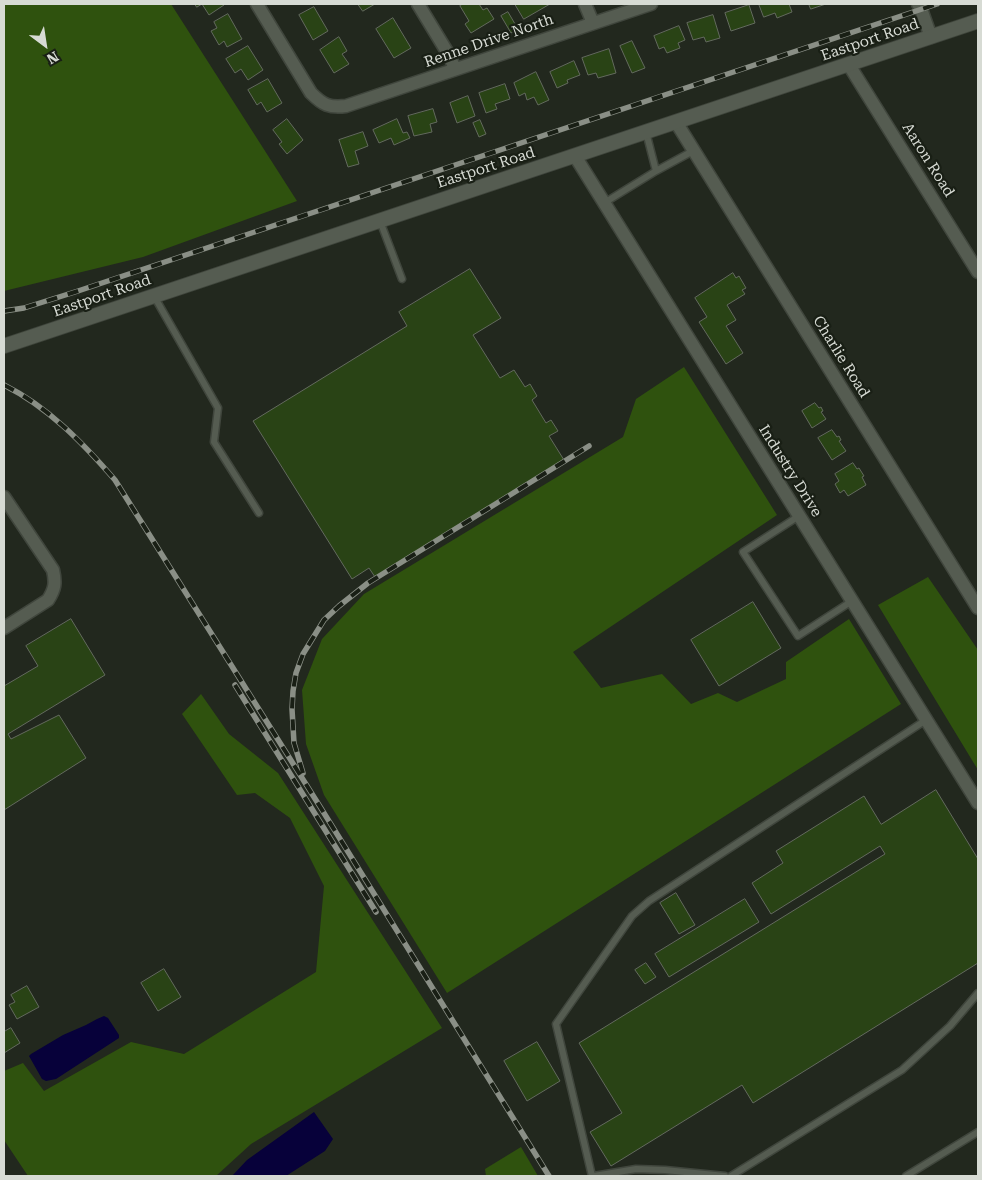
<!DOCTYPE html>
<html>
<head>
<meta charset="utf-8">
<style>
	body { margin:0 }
	#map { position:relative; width:982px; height:1180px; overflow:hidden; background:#22281e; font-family:"Roboto Serif",serif }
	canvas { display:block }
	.frame { position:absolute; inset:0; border:5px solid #d7dbd4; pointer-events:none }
	.north { position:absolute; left:20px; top:20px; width:50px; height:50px; -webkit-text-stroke:4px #191f15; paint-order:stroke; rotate:149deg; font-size:14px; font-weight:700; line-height:20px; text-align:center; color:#d7dbd4 }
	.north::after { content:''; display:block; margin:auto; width:18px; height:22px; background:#d7dbd4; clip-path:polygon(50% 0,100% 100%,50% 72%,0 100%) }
</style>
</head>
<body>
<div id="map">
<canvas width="982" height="1180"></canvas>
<div class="frame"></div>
<div class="north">N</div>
</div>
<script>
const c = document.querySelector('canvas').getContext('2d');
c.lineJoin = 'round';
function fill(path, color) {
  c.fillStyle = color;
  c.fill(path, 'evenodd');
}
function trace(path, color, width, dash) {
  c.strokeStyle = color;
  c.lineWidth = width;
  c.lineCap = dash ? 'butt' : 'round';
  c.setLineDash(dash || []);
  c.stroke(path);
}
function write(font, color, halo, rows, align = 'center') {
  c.font = font + ' "Roboto Serif",serif';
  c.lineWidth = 4.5;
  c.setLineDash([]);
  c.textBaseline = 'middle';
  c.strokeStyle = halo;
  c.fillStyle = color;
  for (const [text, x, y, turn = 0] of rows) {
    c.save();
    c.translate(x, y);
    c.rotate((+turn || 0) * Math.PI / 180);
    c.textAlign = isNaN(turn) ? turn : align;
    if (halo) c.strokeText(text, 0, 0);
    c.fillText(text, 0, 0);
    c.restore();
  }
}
const green = new Path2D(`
	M4,4H171L297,201L143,257L4,291Z
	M684,367L777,515L573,652L601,688L662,674L691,704L718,693L737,702L786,679V662L849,619L901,704L447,993L324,795L306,744L302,690L322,639L364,594L623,437L636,399Z
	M928,577L978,650V770L878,605Z
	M201,694L229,734L278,773L442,1028L251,1144L216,1176H28L4,1140V1071L23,1063L44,1091L131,1042L184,1054L316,972L324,886L290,818L255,793L237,795L182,714Z
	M521,1147L538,1176H486L485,1169Z`);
const water = new Path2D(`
	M104,1016L108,1018L119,1035V1038L56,1079L46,1081L42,1079L29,1056L31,1054L63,1035L86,1025L97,1019Z
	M314,1112L333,1139L325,1151L286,1176H232L247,1160Z`);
const building = new Path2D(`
	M195,4H223L224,5L209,15L202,4L197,7Z
	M358,4H375L363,11Z
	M463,4H479L483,10L487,8L494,19L471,33L465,24L469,21L460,6Z
	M515,4H550L524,19Z
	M759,4H789L792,12L777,18L775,13L764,17Z
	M809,4H826L811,9Z
	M749,5L755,23L731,31L725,13Z
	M314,7L328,31L313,40L299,15Z
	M508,12L518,29L511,33L501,16Z
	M228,14L242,39L227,47L224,41L219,45L211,31L217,28L214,22Z
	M713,15L720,38L706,42L704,37L693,40L687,23Z
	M393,18L411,48L394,58L376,29Z
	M679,26L685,40L678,43L680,48L667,53L664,47L659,49L654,36Z
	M339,37L347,51L342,54L349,64L334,73L320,50Z
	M632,41L645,68L632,73L620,46Z
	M248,46L263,70L248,80L241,69L235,73L226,59Z
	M609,49L616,73L598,78L596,73L588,75L582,58Z
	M574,61L580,75L567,80L568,83L557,88L550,72Z
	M536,72L549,100L538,105L534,97L527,100L525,93L519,96L514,83Z
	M268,79L282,103L267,112L261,102L257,105L248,90Z
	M505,84L510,99L495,104L497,109L486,113L479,93Z
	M468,96L475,116L457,123L450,103Z
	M433,109L437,122L430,124L432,132L414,136L408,116Z
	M287,119L303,140L287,154L279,144L282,142L273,130Z
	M397,119L403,133L407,132L410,138L394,145L391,138L379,143L373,130Z
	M480,120L486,134L479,137L473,123Z
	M363,132L368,146L355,151L359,164L348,167L339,140Z
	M470,269L501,318L473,335L500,378L514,370L525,387L530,384L537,396L532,400L546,423L551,420L558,431L549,436L564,460L375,577L369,568L352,579L253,421L407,326L399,312Z
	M733,273L736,278L739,276L746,288L742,290L745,294L727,305L736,320L726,326L743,353L726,364L699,322L707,317L695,298Z
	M815,403L819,408L821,407L823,411L821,412L826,419L812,428L802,411Z
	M832,430L837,437L839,436L841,440L839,441L846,451L832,460L818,438Z
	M853,463L857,469L859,468L864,476L862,477L866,485L848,496L844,490L840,493L835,484L839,481L835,474Z
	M753,602L781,648L719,686L691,640Z
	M71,619L105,675L8,734L11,739L59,715L86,758L4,810V686L38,666L26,646Z
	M936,790L978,859V963L753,1103L742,1085L611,1166L590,1132L622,1113L579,1043L885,854L880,846L771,914L752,883L783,863L776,851L864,796L881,824Z
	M676,893L695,925L679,934L660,903Z
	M745,899L759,922L669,977L655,954Z
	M646,963L656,977L645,984L635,970Z
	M164,969L181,997L158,1011L141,983Z
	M27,986L39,1007L17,1019L9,1005L15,1002L11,995Z
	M11,1028L20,1043L4,1053V1032Z
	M537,1042L560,1081L527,1101L504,1061Z`);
const service = new Path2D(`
	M646,132L656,171
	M604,203L656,171L693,151
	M380,221L402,279
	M154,296L218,408L214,442L259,513
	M799,516L743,552L798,636L852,601
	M592,1176L556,1024L632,916L649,901L926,720
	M594,1176L636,1169L665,1170L725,1176
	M731,1176L902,1070L950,1026L978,993
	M906,1176L978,1132`);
const minor = new Path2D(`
	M257,4L311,93C323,105 329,108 346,106L651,4
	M418,4L449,55L455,69
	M585,4L593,23
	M918,4L921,9L931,37
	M849,65L978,272
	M676,122L978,608
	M575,156L978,803
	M4,497L53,570C56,583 55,589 48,600L4,628`);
const tertiary = new Path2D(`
	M4,346L978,21`);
const rail = new Path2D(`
	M4,311L24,308L78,291L937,4
	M4,385C48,407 82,442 115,480L319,805L549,1176
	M235,685L376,912
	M303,773L294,743L292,709L293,691L296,673L303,654L324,620L339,606L368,583L589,446`);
const streetNames = [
	["Eastport Road",870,40,-19],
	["Renne Drive North",489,41,-19],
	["Aaron Road",928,160,58],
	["Eastport Road",486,168,-18],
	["Eastport Road",102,296,-19],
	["Charlie Road",841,357,58],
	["Industry Drive",790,471,58]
];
fill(green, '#2f520e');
fill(water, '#07013a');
fill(building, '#294315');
trace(building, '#636a5e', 1);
trace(service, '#40463d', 9);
trace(minor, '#40463d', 15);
trace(tertiary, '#40463d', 16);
trace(service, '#555c51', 6);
trace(minor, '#555c51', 12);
trace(tertiary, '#555c51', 14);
trace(rail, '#8a8f86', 5.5);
trace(rail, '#191f15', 4, [11]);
write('15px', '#d7dbd4', '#191f15', streetNames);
</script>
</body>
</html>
